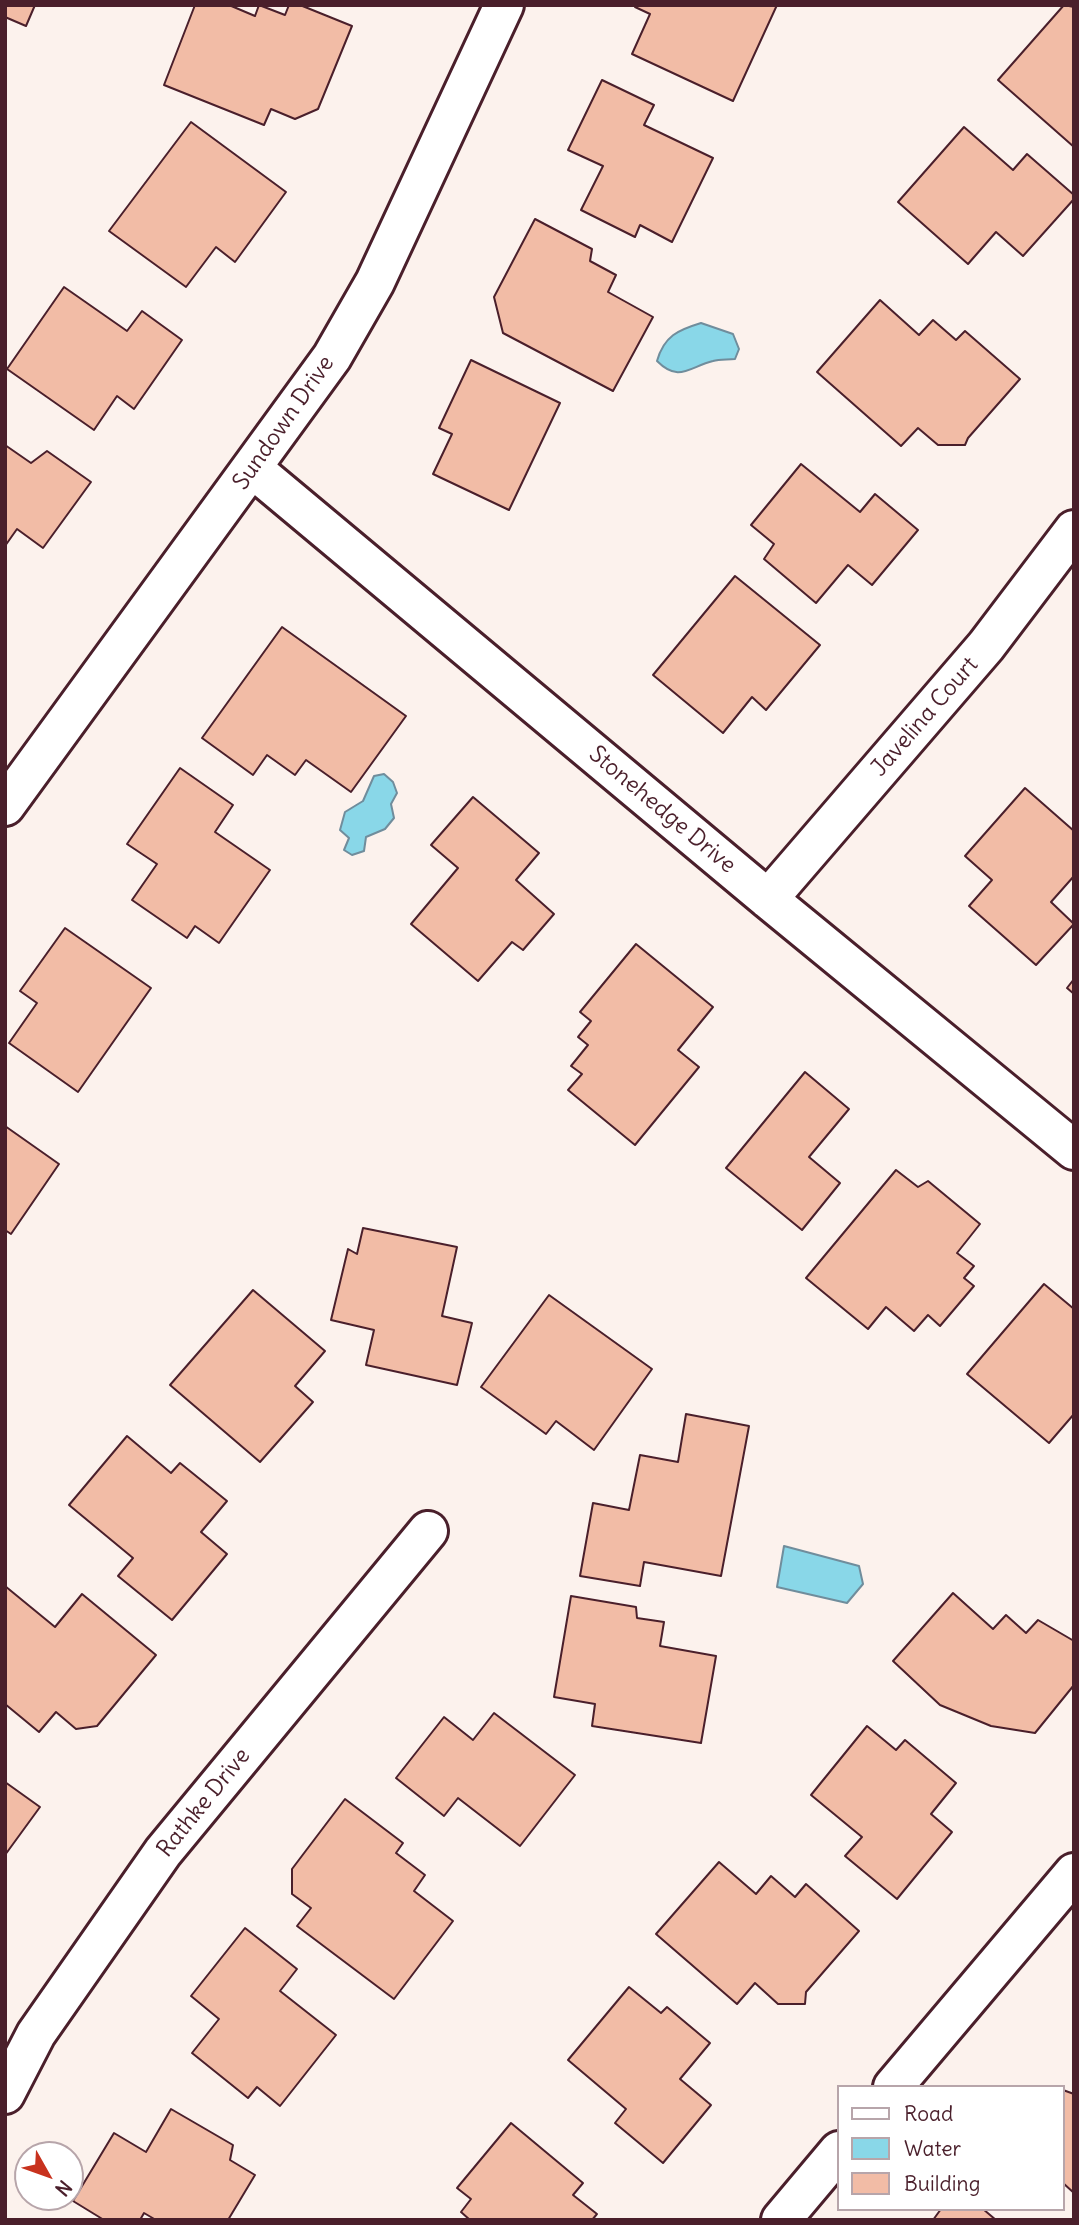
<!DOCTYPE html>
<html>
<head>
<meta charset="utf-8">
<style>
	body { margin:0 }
	#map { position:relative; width:1079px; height:2225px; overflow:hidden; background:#fcf2ed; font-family:Delius,sans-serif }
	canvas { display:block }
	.frame { position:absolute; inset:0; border:7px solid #4a1f2b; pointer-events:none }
	.legend { position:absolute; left:837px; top:2085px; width:228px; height:126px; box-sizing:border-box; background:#fff; border:2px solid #b7a5aa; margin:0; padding:9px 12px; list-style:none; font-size:21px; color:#4a1f2b }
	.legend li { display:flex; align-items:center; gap:14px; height:35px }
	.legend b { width:35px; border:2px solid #b7a5aa }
	.north { position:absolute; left:14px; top:2141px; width:70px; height:70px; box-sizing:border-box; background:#fff; border:2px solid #b7a5aa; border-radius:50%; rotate:130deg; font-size:19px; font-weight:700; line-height:28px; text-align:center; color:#4a1f2b }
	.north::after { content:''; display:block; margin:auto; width:24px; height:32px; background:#c8321e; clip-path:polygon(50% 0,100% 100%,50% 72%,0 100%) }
</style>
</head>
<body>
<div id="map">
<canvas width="1079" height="2225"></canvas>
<div class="frame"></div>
<ul class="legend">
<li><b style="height:9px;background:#fff"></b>Road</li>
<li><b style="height:19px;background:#89d7e8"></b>Water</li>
<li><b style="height:19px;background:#f2bca6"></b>Building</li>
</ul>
<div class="north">N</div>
</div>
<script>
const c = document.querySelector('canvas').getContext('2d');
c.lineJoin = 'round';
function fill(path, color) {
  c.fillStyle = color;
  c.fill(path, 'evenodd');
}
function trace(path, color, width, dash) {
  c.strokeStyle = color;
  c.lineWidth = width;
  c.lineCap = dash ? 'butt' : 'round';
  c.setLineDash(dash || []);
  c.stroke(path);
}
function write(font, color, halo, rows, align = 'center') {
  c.font = font + ' Delius,sans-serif';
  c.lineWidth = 5;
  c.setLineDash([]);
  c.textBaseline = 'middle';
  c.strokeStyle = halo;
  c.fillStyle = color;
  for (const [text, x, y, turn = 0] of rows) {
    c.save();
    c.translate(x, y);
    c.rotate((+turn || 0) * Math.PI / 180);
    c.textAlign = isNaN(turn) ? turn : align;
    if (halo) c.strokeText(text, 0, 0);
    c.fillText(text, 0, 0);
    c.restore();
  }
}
const water = new Path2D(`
	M701,323L733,334L739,349L735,359C728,360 720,359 713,361C689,367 679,383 657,361C664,336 678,330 701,323Z
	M384,774L393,782L397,793L391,804L394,818L385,829L366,837L364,851L352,855L344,850L349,838L340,830L345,812L363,801L374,776Z
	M784,1546L859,1566L863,1584L847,1603L777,1587Z`);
const building = new Path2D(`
	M5,5H35L26,26L5,17Z
	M195,5H229L255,16L259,5L285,15L289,5H300L352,26L318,109L295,119L271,109L264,125L164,85Z
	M636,5H777L733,101L632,54L650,14L635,7Z
	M1064,5L1074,7V147L998,80Z
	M602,80L654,105L644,125L713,158L672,242L640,225L635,237L581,210L603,166L568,150Z
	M191,122L286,192L235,262L216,247L186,287L109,231Z
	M964,127L1013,170L1027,154L1074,195V199L1023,256L996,232L968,264L898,202Z
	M535,219L592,249L590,261L616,275L608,292L653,317L613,391L503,333L494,297Z
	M64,287L127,331L142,311L182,340L134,409L117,396L94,430L7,369Z
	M880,300L919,335L933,320L956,340L965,331L1020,379L968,438L965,445H938L918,428L901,446L817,372Z
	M471,360L560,403L509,510L433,474L452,434L439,428Z
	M5,445L31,463L47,451L91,482L43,548L17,529L5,546Z
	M801,464L860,512L875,494L918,530L872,585L848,565L816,603L764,559L774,544L751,525Z
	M735,576L820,645L766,710L752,697L723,733L653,675Z
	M282,627L406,716L351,792L306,760L295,775L267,755L253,775L202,738Z
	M180,768L233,805L215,832L270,870L219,943L195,926L187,938L132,900L157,864L127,844Z
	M1025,788L1074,831V876L1051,902L1074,924L1036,965L969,906L992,880L965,856Z
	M473,797L539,853L516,880L554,914L523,950L512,942L478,981L411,924L458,868L431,845Z
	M65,928L151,988L78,1092L9,1043L37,1003L20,991Z
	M636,944L713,1007L678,1050L699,1067L635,1145L568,1090L582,1074L571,1066L588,1045L578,1037L591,1021L580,1012Z
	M1074,979V994L1067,988Z
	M805,1072L849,1109L809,1157L840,1183L802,1230L726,1168Z
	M5,1126L59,1164L11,1234L5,1230Z
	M896,1170L918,1187L928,1181L980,1224L957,1253L974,1266L964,1278L974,1286L940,1326L928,1315L914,1331L886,1307L868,1329L806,1278Z
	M363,1228L457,1247L442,1316L472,1323L457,1385L366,1365L374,1330L331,1320L348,1249L357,1254Z
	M1044,1284L1074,1309V1414L1049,1443L967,1374Z
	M253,1290L325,1351L295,1386L313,1402L260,1462L170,1385Z
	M549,1295L652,1369L594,1450L556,1421L546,1434L481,1387Z
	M686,1414L749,1426L721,1576L644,1562L640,1586L580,1576L593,1503L629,1510L640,1455L678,1462Z
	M127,1436L171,1473L180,1463L227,1501L201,1532L227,1554L172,1620L118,1576L133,1558L69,1505Z
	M5,1586L55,1627L82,1594L156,1655L97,1726L76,1729L56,1712L39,1732L5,1704Z
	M953,1593L993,1629L1006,1615L1026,1633L1038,1620L1074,1641V1685L1035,1733L991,1726L940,1705L893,1661Z
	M571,1596L636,1607L637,1618L664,1622L660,1646L716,1656L701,1743L592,1726L595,1704L554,1697Z
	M494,1713L575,1775L520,1846L458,1798L444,1816L396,1778L444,1717L473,1740Z
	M867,1726L896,1750L905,1740L956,1783L931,1814L952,1832L897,1899L845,1856L862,1837L811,1795Z
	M5,1782L40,1807L5,1855Z
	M345,1799L403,1843L396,1853L425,1875L414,1891L453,1921L394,1999L297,1926L311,1908L292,1894V1869Z
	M719,1862L756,1894L771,1876L795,1897L806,1884L859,1931L806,1992L805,2004H778L755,1983L737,2004L656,1934Z
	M245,1928L297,1969L280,1991L336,2035L280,2106L257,2087L248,2098L192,2053L219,2019L191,1996Z
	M629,1987L661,2013L667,2007L710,2043L680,2079L711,2105L663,2163L615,2123L626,2109L568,2060Z
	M1063,2090L1074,2094V2193L1063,2183Z
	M171,2109L233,2145L230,2160L255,2175L228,2220H156L144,2213L140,2220H104L73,2201L114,2133L146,2152Z
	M511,2123L583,2183L573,2195L597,2214L592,2220H470L461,2212L471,2199L457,2188Z
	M941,2209H983L996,2220H933Z`);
const minor = new Path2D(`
	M252,468L768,899L1074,1150
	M5,806L332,357L375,282L504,5
	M768,899L986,646L1074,530
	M893,2087L1074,1873
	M5,2094L36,2034L163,1852L428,1531
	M781,2220L839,2151`);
const streetNames = [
	["Sundown Drive",284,423,-55],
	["Javelina Court",925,717,-49],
	["Stonehedge Drive",662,810,40],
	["Rathke Drive",204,1803,-51]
];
fill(water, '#89d7e8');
trace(water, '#708d9c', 2);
fill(building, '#f2bca6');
trace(building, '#4a1f2b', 2);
trace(minor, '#4a1f2b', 44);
trace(minor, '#fff', 38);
write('23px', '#4a1f2b', '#fff', streetNames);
</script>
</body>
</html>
